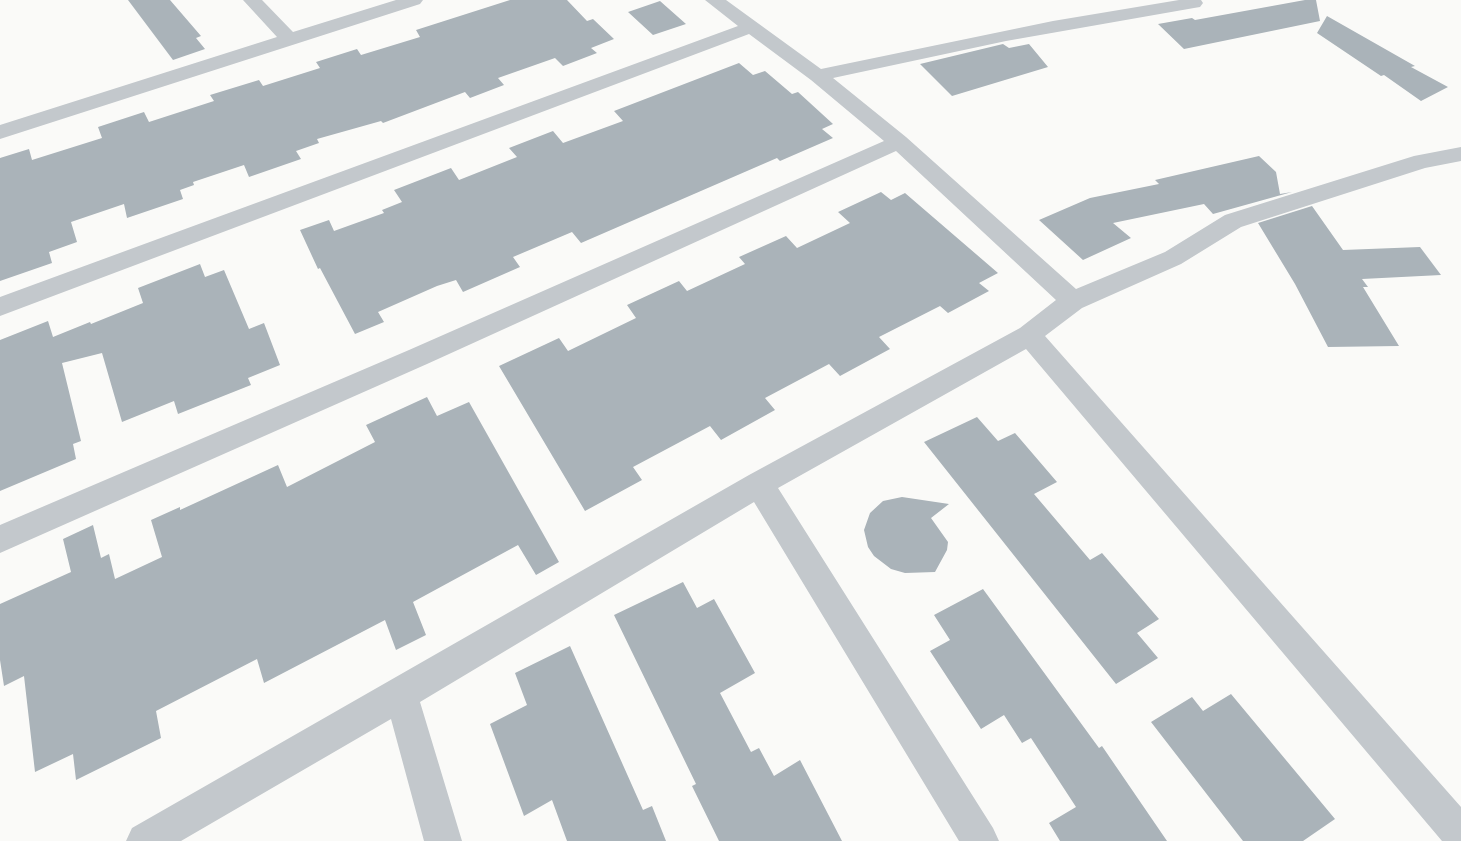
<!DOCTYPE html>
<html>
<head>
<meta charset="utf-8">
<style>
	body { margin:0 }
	canvas { display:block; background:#fafaf8 }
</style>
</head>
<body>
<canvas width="1461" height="841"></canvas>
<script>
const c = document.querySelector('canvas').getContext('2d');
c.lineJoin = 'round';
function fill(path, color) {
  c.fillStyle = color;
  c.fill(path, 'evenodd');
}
const building = new Path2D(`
	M128,0H170L201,36L196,38L205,49L173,60Z
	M510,0H567L587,21L593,19L614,39L591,48L597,53L563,66L555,58L498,78L504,85L470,98L465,92L383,123L381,121L317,139L319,143L296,151L301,159L249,177L244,165L193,182L194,185L180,190L183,199L127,218L124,204L71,222L77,242L49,252L52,263L0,281V158L29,149L32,160L102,138L98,127L144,112L149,122L214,101L210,95L259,80L263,86L320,68L316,62L357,49L361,55L420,37L416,30Z
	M1305,0H1316L1320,21L1184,49L1158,24L1192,18L1195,20Z
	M660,1L686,24L653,35L628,12Z
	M1327,16L1415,66L1411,67L1448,87L1421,101L1384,75L1381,76L1317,33Z
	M1003,44L1009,48L1029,44L1048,67L952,96L920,64Z
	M739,63L753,75L765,71L792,94L798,92L833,124L822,129L833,138L780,161L777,158L581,243L572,232L513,257L520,267L463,292L456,280L437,286L378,312L384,322L355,334L320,268L318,269L300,230L329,220L334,231L384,213L382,210L402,202L394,190L451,168L459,180L517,157L509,148L553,131L563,143L623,121L614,111Z
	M1259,156L1276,172L1280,194L1292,192L1213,214L1204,204L1113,223L1131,238L1083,260L1039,220L1090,198L1159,184L1155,180Z
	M881,192L891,200L905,193L998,273L979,283L989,291L948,313L940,306L879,337L890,349L840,376L829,364L765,398L775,410L721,440L710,426L633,467L642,480L585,511L499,366L559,338L568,351L636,318L627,305L679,281L687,291L745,264L739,257L786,236L797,248L850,223L838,212Z
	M1312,206L1343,250L1420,247L1441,275L1362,279L1368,287H1363L1399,346L1328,347L1295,284L1258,223Z
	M200,264L205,277L224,270L249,329L264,323L280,365L248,378L251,385L178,414L174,401L122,422L102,353L62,363L81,441L73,444L76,459L0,491V340L48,321L53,337L90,322L91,324L143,303L138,288Z
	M427,397L437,416L469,402L559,562L536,575L518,545L413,602L426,635L396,650L385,620L264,683L257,659L156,711L161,738L76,780L73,754L35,772L24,676L4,686L0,660V604L71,572L63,539L93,525L101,558L109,554L115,579L162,557L151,520L180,507V510L278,465L287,487L375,442L366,425Z
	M977,417L998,441L1015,433L1057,482L1034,494L1090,560L1102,553L1159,619L1137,633L1158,658L1116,684L924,442Z
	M902,497L949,504L931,518L948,542L947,550L935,572L905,573L891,569L874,556L868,547L864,530L870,513L883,501Z
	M683,582L697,608L714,599L755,673L720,693L751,752L759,748L774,776L800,760L842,841H719L692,786L696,784L614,615Z
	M983,589L1099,748L1102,746L1167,841H1060L1049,823L1076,807L1031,738L1022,743L1004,715L981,729L930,651L950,640L934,615Z
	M570,646L643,810L652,806L666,841H567L552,800L524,816L490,724L527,705L515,673Z
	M1231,694L1335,819L1303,841H1243L1151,722L1192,697L1203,711Z`);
const street = new Path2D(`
	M243,0H262L293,32L396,0H423L420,4L0,139V125L277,37Z
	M705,0H726L821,69L1053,21L1179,0H1201L1203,3L1200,7L1194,8L1006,41L833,78L906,137L1076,289L1165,252L1225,215L1414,156L1461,147V161L1425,168L1241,227L1181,264L1082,308L1045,336L1461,807V841H1442L1026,349L778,488L993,828L999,841H959L754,502L420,702L462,841H424L391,719L181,841H126L132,828L749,475L1020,328L1056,300L896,151L427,364L0,553V525L409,350L884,141L811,80L749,34L0,316V297L738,26Z`);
fill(building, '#aab3b9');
fill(street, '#c3c8cc');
</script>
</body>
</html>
